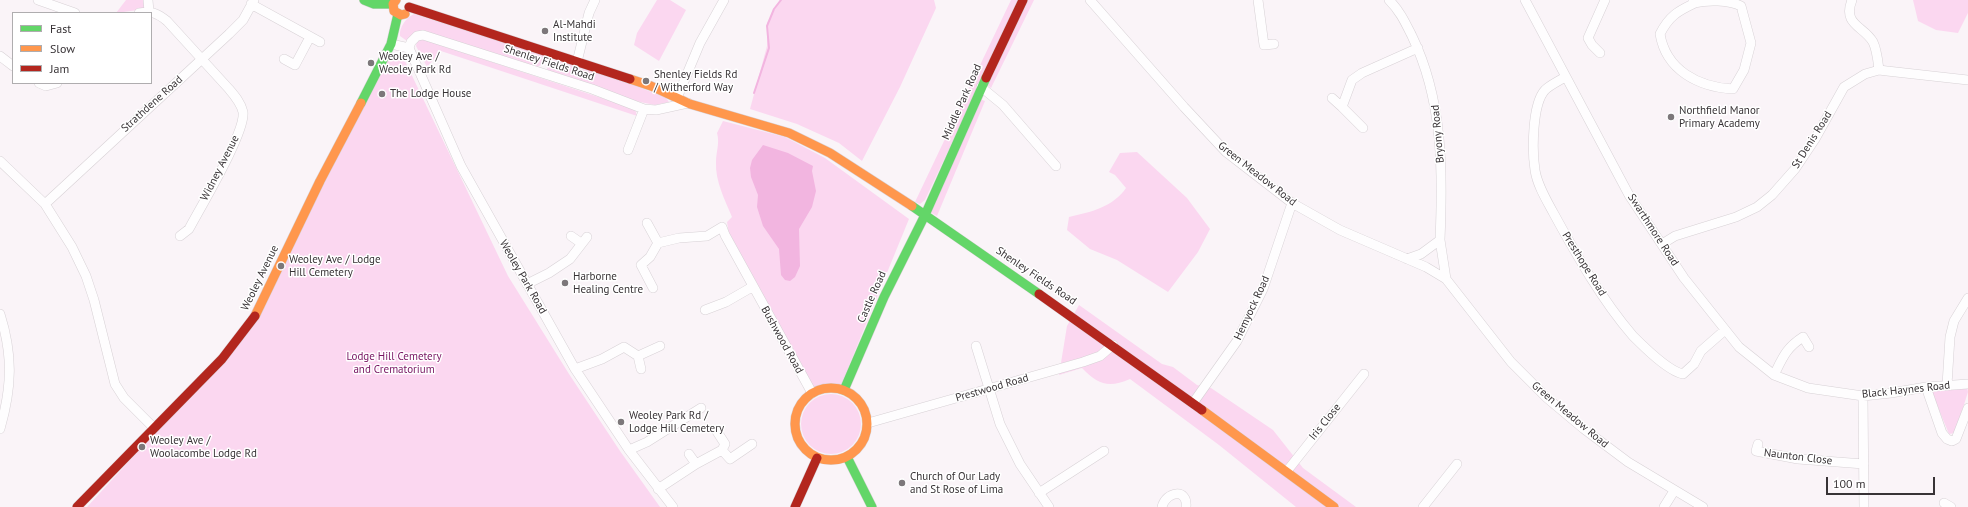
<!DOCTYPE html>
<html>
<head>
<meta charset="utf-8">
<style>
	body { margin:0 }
	#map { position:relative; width:1968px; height:507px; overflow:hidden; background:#faf4f8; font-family:"PT Sans",sans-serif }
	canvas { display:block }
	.legend { position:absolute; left:12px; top:12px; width:140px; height:72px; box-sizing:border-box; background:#fff; border:1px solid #afadaf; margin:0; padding:5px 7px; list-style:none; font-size:12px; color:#383336 }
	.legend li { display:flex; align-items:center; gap:8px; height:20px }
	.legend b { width:20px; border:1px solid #afadaf }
	.scale { position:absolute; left:1826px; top:477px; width:109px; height:18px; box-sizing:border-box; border:2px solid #383336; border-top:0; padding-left:5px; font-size:12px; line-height:14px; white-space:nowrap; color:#383336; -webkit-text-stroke:3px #fff; paint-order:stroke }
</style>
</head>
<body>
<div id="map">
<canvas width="1968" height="507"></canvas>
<ul class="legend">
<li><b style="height:5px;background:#63d668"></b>Fast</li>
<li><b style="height:5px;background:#ff974d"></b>Slow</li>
<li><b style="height:5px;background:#b3261e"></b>Jam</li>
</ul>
<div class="scale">100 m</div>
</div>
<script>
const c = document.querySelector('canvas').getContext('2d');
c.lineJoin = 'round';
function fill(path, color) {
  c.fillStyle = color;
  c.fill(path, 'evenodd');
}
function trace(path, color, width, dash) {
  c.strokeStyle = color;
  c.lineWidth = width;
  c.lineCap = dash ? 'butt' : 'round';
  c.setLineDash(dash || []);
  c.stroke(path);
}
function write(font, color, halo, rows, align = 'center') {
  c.font = font + ' "PT Sans",sans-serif';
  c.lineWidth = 3;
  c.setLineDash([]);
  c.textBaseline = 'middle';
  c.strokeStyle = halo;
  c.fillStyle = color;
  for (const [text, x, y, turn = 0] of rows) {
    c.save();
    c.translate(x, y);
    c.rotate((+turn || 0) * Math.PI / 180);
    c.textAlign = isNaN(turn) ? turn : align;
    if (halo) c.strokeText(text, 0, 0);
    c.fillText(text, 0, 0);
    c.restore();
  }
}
const green = new Path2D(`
	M126,0H145V9L116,13Z
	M657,0H670L686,10L659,61L634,45L637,33Z
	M780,0H934L936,8L900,87L862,161L839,143L797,124L750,109L767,46V23Z
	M1011,0H1019L925,200L920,204L915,202Z
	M1026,0H1034L991,88L988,85Z
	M1913,0H1968V13L1958,33L1936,30L1918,21Z
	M414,14L544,55V63L537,67L421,32L407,41L400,36C399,27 406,18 414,14Z
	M422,39L635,109L637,116L441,51L427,67L416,46L417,41Z
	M386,58L404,59L508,276L569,374L620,451L660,507H87L154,434L225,361Z
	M554,60L629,83L666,98L669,102L655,105L635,101L549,72L547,69L548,63Z
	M980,99L985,101L937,216L930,212Z
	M723,121L785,137L825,158L909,219L839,390L816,389L813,386L730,241L727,222L732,217C725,200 715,181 716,162C716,152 720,143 717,133Z
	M1137,152L1187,198L1210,229L1198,252L1168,292L1117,260L1090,249L1067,230L1069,217C1091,212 1113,207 1126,188L1115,175L1109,172L1120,153Z
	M1079,305L1162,364L1173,367L1197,385L1211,388L1273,430L1303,468L1356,507H1340L1274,457L1330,507H1296L1219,445L1130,379C1109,388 1098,385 1082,368L1059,375L1067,326Z
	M1967,387L1968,392L1955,433L1949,434L1932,393L1933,389Z
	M801 424a30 30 0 1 1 60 0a30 30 0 1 1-60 0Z`);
const water = new Path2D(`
	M763,145L788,153L813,166L812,171L816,191L812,207L799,229L800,266L795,277L790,281L785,280L781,275L779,249L763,226L757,207L758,195L751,177L750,168L752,160Z`);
const stream = new Path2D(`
	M754,93L769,48L767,26L774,9L781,0`);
const street = new Path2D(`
	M38,0L75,13
	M148,0L149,12
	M1090,0L1184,107L1226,152L1292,203L1340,230L1426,267L1446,279L1511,362L1547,398L1584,429L1628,462L1703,507
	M1258,0L1264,45L1274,44
	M1389,0C1400,11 1405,22 1412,36C1443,100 1443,170 1440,240L1421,254L1407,259
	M1525,0L1629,195L1684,278L1739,347L1774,375L1808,388L1863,396L1891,393L1926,387L1968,384
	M1693,0L1695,3C1678,11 1669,16 1660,34C1666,70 1698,87 1733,89L1744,70L1751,43L1741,6C1729,0 1707,0 1695,3
	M1852,0C1842,25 1864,26 1873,42C1877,50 1878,62 1879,70
	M251,4L320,42
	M139,13C152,11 157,13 167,21L229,89C235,96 241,103 243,112C246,132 200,208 189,229L180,236
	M391,44L409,48L461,166L575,369L629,450L673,507
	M409,48L411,42L417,36L423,35L592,89L644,109L656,110L688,103
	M1600,53L1592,45L1588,38L1605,0
	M0,56L13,66
	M284,59L295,65L310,37
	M577,62L589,13L595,0
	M1565,77C1559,81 1550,85 1545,90C1532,104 1532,151 1535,170C1537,185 1547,201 1554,214C1577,256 1602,300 1633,336C1644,347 1668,371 1683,374L1694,364L1701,351L1725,330
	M39,83L46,86L57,83
	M981,87L1003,105L1056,166
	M677,98L700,43L724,0
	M1332,98L1342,107
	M1363,128L1342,107L1352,80L1362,73L1418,48
	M628,150L644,109
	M0,161L45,204L72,247L86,276L94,300L115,384L124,398L154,428
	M45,204L229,34L243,20L254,0
	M647,223L658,243
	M571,236L581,243
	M1440,240L1446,279
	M1662,244L1675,236L1736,217L1757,207L1772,195L1795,169L1815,139L1844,87L1865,74L1879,70L1887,71L1968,80
	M527,284L549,273L570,259L587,237
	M653,288L641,265L650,257L658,243L679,238L707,236L722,227L725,235L812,393
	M705,310L726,302L752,287
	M0,314C13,355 12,387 0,429
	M976,346L1000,424L1020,464L1049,507
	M638,356L641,369
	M575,369L602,359L624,347L638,356L660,346
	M1774,375C1783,357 1786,348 1803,337L1809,347
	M1947,385L1950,337L1954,321L1968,298
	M1926,387L1942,433L1947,439L1952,441L1956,439L1968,408
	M1863,396L1864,507
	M1193,403L1237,341L1263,289L1292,203
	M868,423L1083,362L1100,356L1113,345
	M716,430L725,444L722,450
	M1758,444L1756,451L1798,459L1864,464
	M629,450L647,442L701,408
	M689,454L696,464
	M1287,471L1364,374
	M658,489L696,464L722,450L730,459L752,444
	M1039,493L1104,451
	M1944,503L1951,507
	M1162,507C1166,491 1188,488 1186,507
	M1423,507L1457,464
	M1664,507L1674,491`);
const fast = new Path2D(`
	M364,0L374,4H393
	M361,103L391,44L398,14
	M912,206L1039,294
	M844,390L884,297L925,215L986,78
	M847,457L872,507`);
const slow = new Path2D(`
	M396,0L393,4L394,11L401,15L405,14
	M630,79L651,86L690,104L789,133L830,153L912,206
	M255,316L320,181L361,103
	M795 424a36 36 0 1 1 72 0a36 36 0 1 1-72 0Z
	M1202,410L1334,507`);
const jam = new Path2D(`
	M409,7L630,79
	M986,78L1023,0
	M1039,294L1202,410
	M77,507L222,359L255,316
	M795,507L817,458`);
const markers = [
	[545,31,4,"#7c777a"],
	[371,63,4,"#7c777a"],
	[646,81,4,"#7c777a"],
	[382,94,4,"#7c777a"],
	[1671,117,4,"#7c777a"],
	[281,266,4,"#7c777a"],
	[565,283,4,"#7c777a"],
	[621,422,4,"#7c777a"],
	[142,447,4,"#7c777a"],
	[902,483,4,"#7c777a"]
];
const poiNames = [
	["Al-Mahdi",553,25],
	["Institute",553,38],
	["Weoley Ave /",379,57],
	["Weoley Park Rd",379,70],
	["Shenley Fields Rd",654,75],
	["/ Witherford Way",654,88],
	["The Lodge House",390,94],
	["Northfield Manor",1679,111],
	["Primary Academy",1679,124],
	["Weoley Ave / Lodge",289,260],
	["Hill Cemetery",289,273],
	["Harborne",573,277],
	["Healing Centre",573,290],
	["Weoley Park Rd /",629,416],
	["Lodge Hill Cemetery",629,429],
	["Weoley Ave /",150,441],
	["Woolacombe Lodge Rd",150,454],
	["Church of Our Lady",910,477],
	["and St Rose of Lima",910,490]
];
const streetNames = [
	["Shenley Fields Road",549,63,18],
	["Middle Park Road",962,102,-66],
	["Strathdene Road",152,104,-42],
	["Bryony Road",1438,134,-95],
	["St Denis Road",1812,140,-58],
	["Widney Avenue",220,168,-63],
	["Green Meadow Road",1257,174,38],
	["Swarthmore Road",1653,230,57],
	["Presthope Road",1584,264,58],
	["Shenley Fields Road",1036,276,34],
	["Weoley Park Road",523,277,60],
	["Weoley Avenue",260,278,-64],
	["Castle Road",872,297,-66],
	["Hemyock Road",1252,308,-65],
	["Bushwood Road",782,340,61],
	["Prestwood Road",992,388,-16],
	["Black Haynes Road",1906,390,-6],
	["Green Meadow Road",1570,415,40],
	["Iris Close",1325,422,-51],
	["Naunton Close",1798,457,7]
];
const parkNames = [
	["Lodge Hill Cemetery",394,357],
	["and Crematorium",394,370]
];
fill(green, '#fbd7f0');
fill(water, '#f2b5e0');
trace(stream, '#f2b5e0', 2);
trace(street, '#d7d1d5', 10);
trace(fast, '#d7d1d5', 10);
trace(slow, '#d7d1d5', 10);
trace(jam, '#d7d1d5', 10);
trace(street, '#fefdfe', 9);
trace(fast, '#63d668', 9);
trace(slow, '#ff974d', 9);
trace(jam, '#b3261e', 9);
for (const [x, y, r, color] of markers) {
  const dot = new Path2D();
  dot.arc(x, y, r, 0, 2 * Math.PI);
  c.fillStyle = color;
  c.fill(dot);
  trace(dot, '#fff', 1.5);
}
write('11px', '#383336', '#fff', poiNames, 'left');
write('11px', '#383336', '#fff', streetNames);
write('11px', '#771462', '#fff', parkNames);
</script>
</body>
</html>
